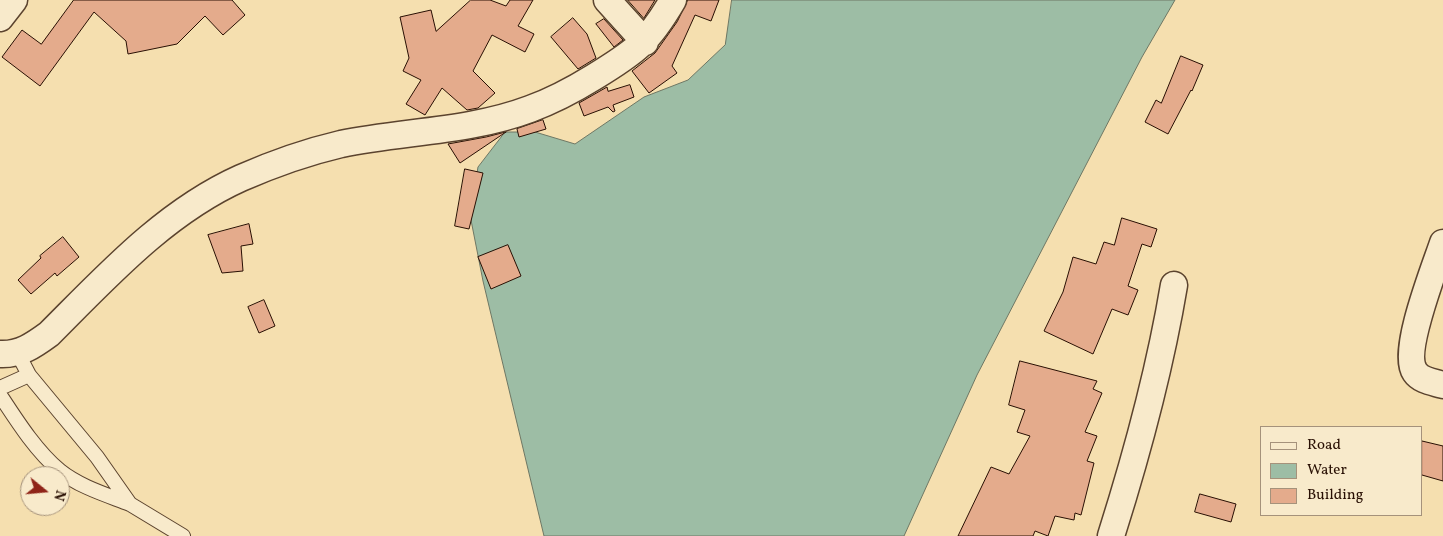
<!DOCTYPE html>
<html>
<head>
<meta charset="utf-8">
<style>
	body { margin:0 }
	#map { position:relative; width:1443px; height:536px; overflow:hidden; background:#f5dfaf; font-family:Vollkorn,serif }
	canvas { display:block }
	.legend { position:absolute; left:1260px; top:426px; width:162px; height:90px; box-sizing:border-box; background:#f8eacb; border:1px solid #a5927b; margin:0; padding:6px 9px; list-style:none; font-size:15px; color:#280f03 }
	.legend li { display:flex; align-items:center; gap:10px; height:25px }
	.legend b { width:25px; border:1px solid #a5927b }
	.north { position:absolute; left:20px; top:466px; width:50px; height:50px; box-sizing:border-box; background:#f8eacb; border:1px solid #a5927b; border-radius:50%; rotate:107deg; font-size:14px; font-weight:700; line-height:20px; text-align:center; color:#280f03 }
	.north::after { content:''; display:block; margin:auto; width:18px; height:22px; background:#8f2418; clip-path:polygon(50% 0,100% 100%,50% 72%,0 100%) }
</style>
</head>
<body>
<div id="map">
<canvas width="1443" height="536"></canvas>
<ul class="legend">
<li><b style="height:6px;background:#f8eacb"></b>Road</li>
<li><b style="height:14px;background:#9dbda5"></b>Water</li>
<li><b style="height:14px;background:#e4ab8c"></b>Building</li>
</ul>
<div class="north">N</div>
</div>
<script>
const c = document.querySelector('canvas').getContext('2d');
c.lineJoin = 'round';
function fill(path, color) {
  c.fillStyle = color;
  c.fill(path, 'evenodd');
}
function trace(path, color, width, dash) {
  c.strokeStyle = color;
  c.lineWidth = width;
  c.lineCap = dash ? 'butt' : 'round';
  c.setLineDash(dash || []);
  c.stroke(path);
}
const water = new Path2D(`
	M732,0H1175L1142,57L977,375L904,536H544L483,281L470,215L478,167L505,132H535L575,144L644,97L688,80L725,45Z`);
const building = new Path2D(`
	M74,0H232L245,15L223,35L205,16L177,44L128,54L126,41L94,12L40,86L2,57L22,30L41,44Z
	M471,0H490L506,6L510,0H533L518,26L534,34L525,52L492,35L473,71L495,93L478,108L467,110L442,88L425,115L406,104L421,80L403,71L409,58L400,17L431,10L436,31Z
	M628,0H655L644,18Z
	M688,0H719L711,21L695,15L672,66L677,73L649,93L632,71L655,53L677,22Z
	M573,18L587,34L596,58L578,69L551,37Z
	M604,19L623,40L614,47L596,24Z
	M1181,56L1203,65L1192,91L1191,90L1168,134L1145,122L1156,100L1161,103Z
	M630,85L634,97L613,105L615,111L613,112L608,107L584,116L579,103L607,87L608,91Z
	M543,120L546,129L519,137L517,129Z
	M506,132L460,163L448,144L486,137Z
	M465,169L483,173L469,229L455,226Z
	M1122,218L1157,229L1151,247L1142,244L1128,286L1138,290L1128,315L1112,309L1093,354L1044,331L1063,292L1073,257L1096,264L1104,242L1114,245Z
	M249,224L253,244L241,246L243,271L222,273L208,235Z
	M63,237L79,257L57,276L55,273L31,294L18,280L41,258L40,256Z
	M508,245L521,276L491,289L478,257Z
	M264,300L275,326L259,333L248,307Z
	M1020,361L1097,381L1093,389L1102,393L1085,432L1097,436L1087,461L1094,463L1081,515L1075,513L1074,520L1055,516L1048,536L1035,531L1033,536H958L991,467L1009,474L1030,436L1017,432L1025,410L1009,405Z
	M1422,441L1443,446V481L1422,475Z
	M1200,494L1236,504L1231,522L1195,512Z`);
const service = new Path2D(`
	M17,352L29,375L97,457L130,504L183,536
	M0,388L29,375
	M0,395C17,421 36,451 60,471C80,487 107,495 130,504`);
const minor = new Path2D(`
	M607,0L645,42
	M0,18L14,0
	M1443,243C1435,267 1401,352 1415,372C1421,381 1434,382 1443,385
	M0,354C20,355 34,345 49,334C107,276 165,212 241,178C273,164 307,152 341,144C403,131 469,132 530,109C552,101 573,90 594,77C635,52 648,43 673,0
	M1111,536C1137,454 1160,369 1174,285`);
fill(water, '#9dbda5');
trace(water, '#6e7764', 1);
fill(building, '#e4ab8c');
trace(building, '#280f03', 1);
trace(service, '#5b432e', 16);
trace(minor, '#5b432e', 29);
trace(service, '#f8eacb', 14);
trace(minor, '#f8eacb', 26);
</script>
</body>
</html>
